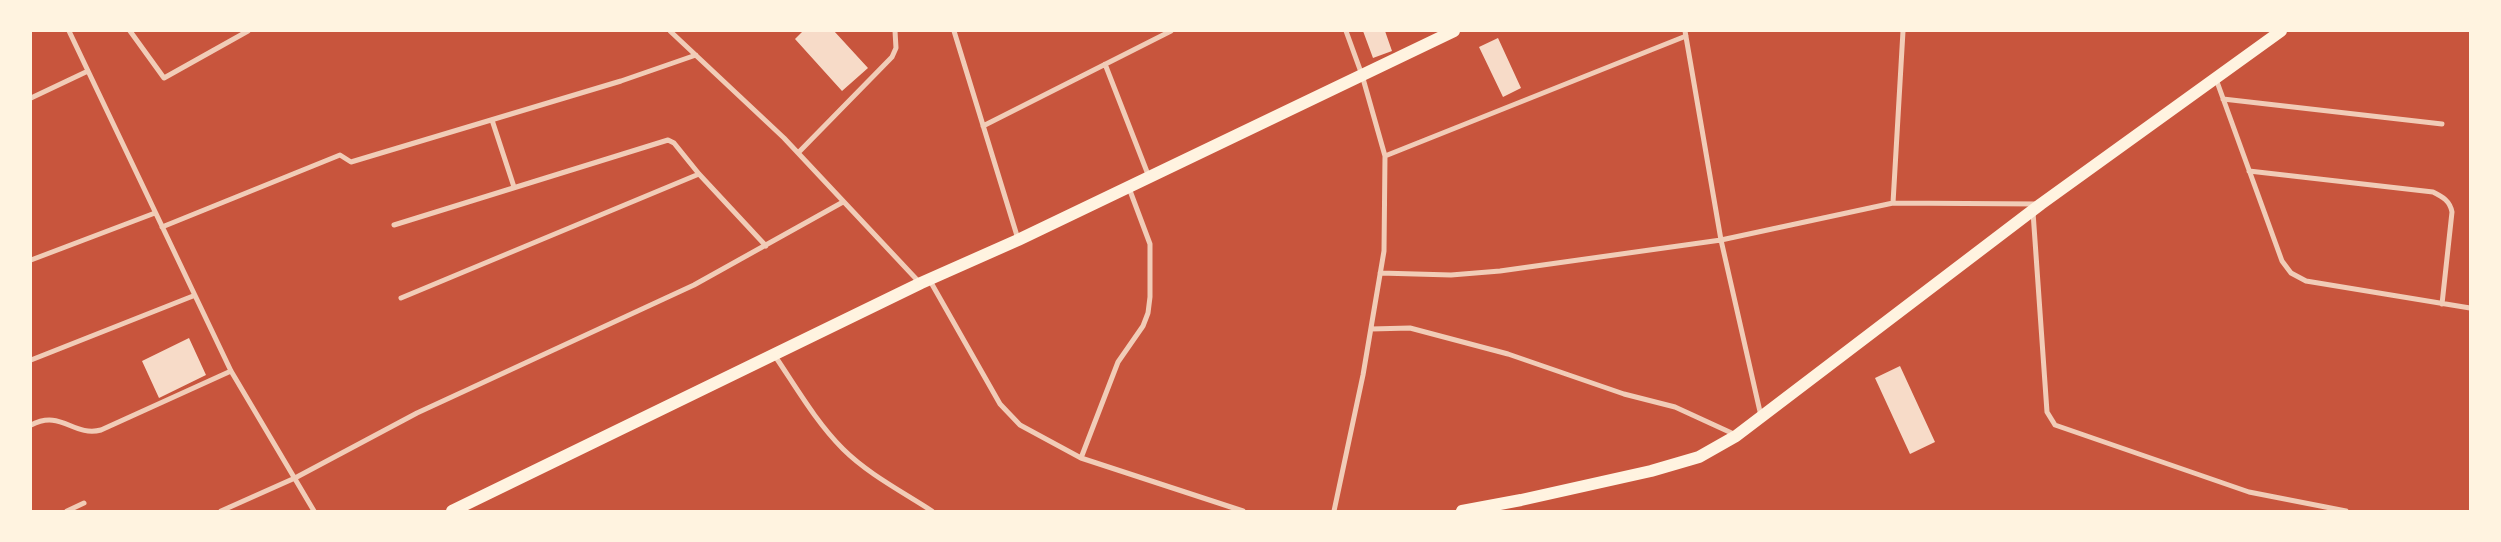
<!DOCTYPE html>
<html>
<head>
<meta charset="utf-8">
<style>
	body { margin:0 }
	#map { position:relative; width:2501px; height:542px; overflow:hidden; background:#c8553d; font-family:"Roboto Condensed",sans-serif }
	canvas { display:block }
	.frame { position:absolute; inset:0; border:32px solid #fff3e0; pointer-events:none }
</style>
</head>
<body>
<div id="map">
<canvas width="2501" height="542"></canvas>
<div class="frame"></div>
</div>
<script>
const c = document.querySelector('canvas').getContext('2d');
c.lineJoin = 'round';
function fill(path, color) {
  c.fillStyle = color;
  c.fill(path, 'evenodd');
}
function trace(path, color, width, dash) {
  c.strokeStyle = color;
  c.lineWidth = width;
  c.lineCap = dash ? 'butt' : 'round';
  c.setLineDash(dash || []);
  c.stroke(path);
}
const building = new Path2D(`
	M803,31H834L868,68L842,91L795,39Z
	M1363,31H1385L1392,51L1373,58Z
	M1498,38L1521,88L1503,97L1479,47Z
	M189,338L206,375L159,398L142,361Z
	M1900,366L1935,442L1910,454L1875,378Z`);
const minor = new Path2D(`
	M69,31L231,371L314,511
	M130,31L164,78L248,31
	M670,31L784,138L920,283
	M954,31L1018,239
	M1685,31L1721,240L1761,416
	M1105,64L1149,177
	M2216,79L2282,261L2291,273L2306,281L2470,308
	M31,98L88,71
	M2223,99L2442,124
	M492,120L514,187
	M983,126L1171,31
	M798,153L892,57L896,48L895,31
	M1385,156L1686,36
	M2249,171L2433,192C2443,197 2450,201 2452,212L2442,304
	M1893,203L1903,31
	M2033,212L2047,412L2055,425L2249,492L2346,511
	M394,225L668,140L674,143L699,174L766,246
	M162,227L340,155L351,162L621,81L696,55
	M31,260L155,213
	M1380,273L1451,275L1500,271L1721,240L1893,203L2038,204
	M929,279L1000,404L1020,425L1081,458L1243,511
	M401,298L699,174
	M1371,329L1410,328L1508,354L1624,394L1675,407L1736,435
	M775,356C796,387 816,422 843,449C868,474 903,492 932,511
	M31,360L193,296
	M31,425C61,409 73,437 101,430L231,371
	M1081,458L1118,362L1143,326L1148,313L1150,297V244L1129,188
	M67,511L84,503
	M221,511L295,478L417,413L694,285L843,202
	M1334,511L1363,375L1384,251L1385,156L1362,75L1346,31`);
const primary = new Path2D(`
	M452,511L921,283L1018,240L1454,31
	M1462,511L1521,500L1651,471L1699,457L1736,436L2041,204L2281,31`);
fill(building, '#f7dbc8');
trace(minor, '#f1ccb7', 5);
trace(primary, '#fff3e0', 12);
</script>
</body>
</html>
